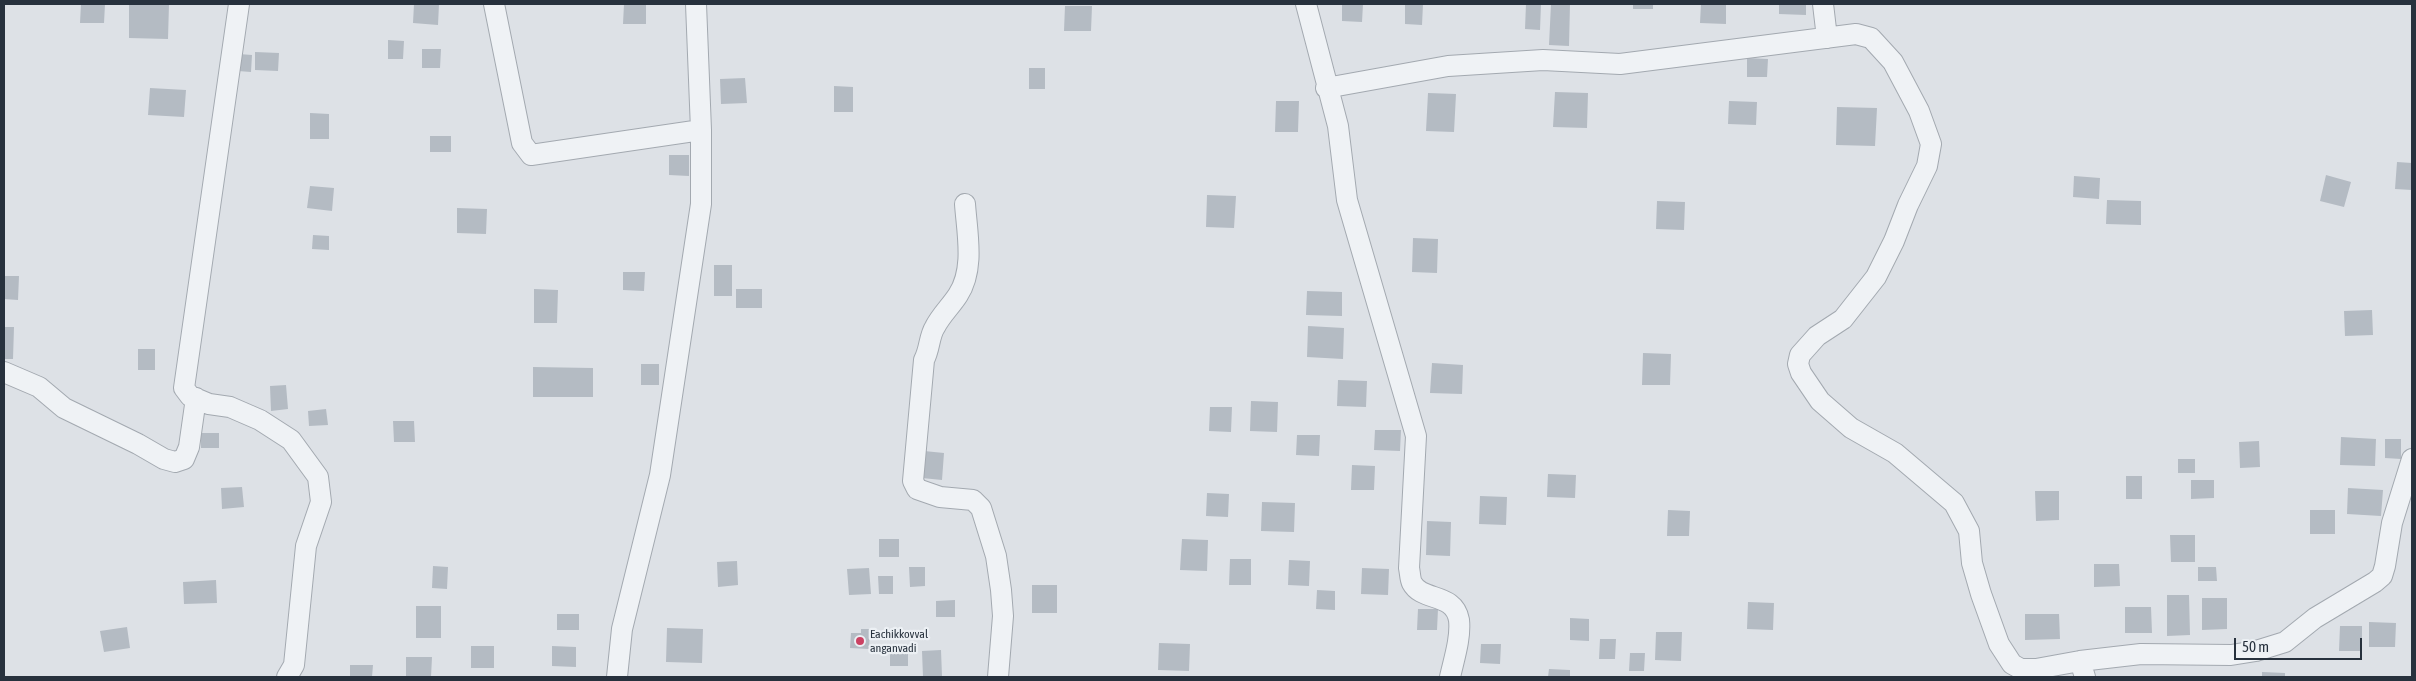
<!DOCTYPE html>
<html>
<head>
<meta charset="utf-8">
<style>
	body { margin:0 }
	#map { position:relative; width:2416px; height:681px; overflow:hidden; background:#dde1e6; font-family:"Asap Condensed",sans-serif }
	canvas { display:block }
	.frame { position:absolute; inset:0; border:5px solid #27313d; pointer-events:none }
	.scale { position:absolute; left:2234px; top:638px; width:128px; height:22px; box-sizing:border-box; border:2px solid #27313d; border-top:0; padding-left:6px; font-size:15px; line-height:18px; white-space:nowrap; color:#27313d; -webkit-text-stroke:4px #ecf0f4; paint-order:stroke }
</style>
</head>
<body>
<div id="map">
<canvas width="2416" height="681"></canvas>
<div class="frame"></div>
<div class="scale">50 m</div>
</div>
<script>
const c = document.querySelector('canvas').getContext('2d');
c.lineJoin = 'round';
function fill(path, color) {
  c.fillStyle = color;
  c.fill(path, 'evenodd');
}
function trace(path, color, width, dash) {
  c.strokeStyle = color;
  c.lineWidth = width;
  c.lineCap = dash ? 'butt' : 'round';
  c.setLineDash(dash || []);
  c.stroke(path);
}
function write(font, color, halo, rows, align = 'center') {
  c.font = font + ' "Asap Condensed",sans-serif';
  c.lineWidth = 4.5;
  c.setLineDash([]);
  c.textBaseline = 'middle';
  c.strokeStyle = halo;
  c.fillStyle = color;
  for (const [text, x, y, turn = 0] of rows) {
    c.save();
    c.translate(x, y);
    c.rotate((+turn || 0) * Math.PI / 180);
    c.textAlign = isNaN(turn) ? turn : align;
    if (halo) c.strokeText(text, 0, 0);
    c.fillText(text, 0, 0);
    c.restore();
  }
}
const building = new Path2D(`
	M81,4H105L104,23H80Z
	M129,4H169L168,39L129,38Z
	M414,4H439L438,25L413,23Z
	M624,4H646V24H623Z
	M1342,4H1363L1362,22L1342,21Z
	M1405,4H1423L1422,25L1405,24Z
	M1526,4H1541L1540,30L1525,29Z
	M1551,4H1570L1569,46L1549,45Z
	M1633,4H1653V9H1633Z
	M1701,4H1726V24L1700,23Z
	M1779,4H1806V15L1779,14Z
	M1065,6H1092L1091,31H1064Z
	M388,40L404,41L403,59H388Z
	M422,49H441L440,68H422Z
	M255,52L279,53L278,71L255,70Z
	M239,54L252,55L251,72L238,71Z
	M1747,58L1768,59L1767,77H1747Z
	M1029,68H1045V89H1029Z
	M745,78L747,103L721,104L720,79Z
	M834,86L853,87V112H834Z
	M150,88L186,90L184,117L148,115Z
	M1555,92L1588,93L1587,128L1553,127Z
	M1428,93L1456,94L1454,132L1426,131Z
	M1276,101H1299L1298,132H1275Z
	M1729,101L1757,102L1756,125L1728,124Z
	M1837,107L1877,108L1875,146L1836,145Z
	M310,113L329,114V139H310Z
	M430,136H451V152H430Z
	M669,155H689V176L669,175Z
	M2397,162L2412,163V190L2395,189Z
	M2326,175L2351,182L2344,207L2320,201Z
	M2074,176L2100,178L2099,199L2073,197Z
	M310,186L334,188L332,211L307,208Z
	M1207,195L1236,196L1234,228L1206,227Z
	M2107,200L2141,201V225L2106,224Z
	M1657,201L1685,202L1684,230L1656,229Z
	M457,208L487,209L486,234L457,233Z
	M313,235L329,236V250L312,249Z
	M1413,238L1438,239L1437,273L1412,272Z
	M714,265H732V296H714Z
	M623,272H645L644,291L623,290Z
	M4,276H19L18,300L4,299Z
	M534,289L558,290L557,323H534Z
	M736,289H762V308H736Z
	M1307,291L1342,292V316L1306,315Z
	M2372,310L2373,335L2345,336L2344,311Z
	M1308,326L1344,328L1343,359L1307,357Z
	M4,327H14L13,359H4Z
	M138,349H155V370H138Z
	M1643,353L1671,354L1670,385H1642Z
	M1432,363L1463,365L1462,394L1430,393Z
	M641,364H659V385H641Z
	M533,367L593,368V397H533Z
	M1338,380L1367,381L1366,407L1337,406Z
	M286,385L288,409L271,411L270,386Z
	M1251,401L1278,402L1277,432L1250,431Z
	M1210,407H1232L1231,432L1209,431Z
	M326,409L328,425L309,426L308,411Z
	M393,421H414L415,442H394Z
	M1375,430H1401L1400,451L1374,450Z
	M201,433H219V448H201Z
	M1297,435H1320L1319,456L1296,455Z
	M2341,437L2376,439L2375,466L2340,465Z
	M2385,439H2401V459L2385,458Z
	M2259,441L2260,467L2240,468L2239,442Z
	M924,451L944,453L942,480L922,478Z
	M2178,459H2195V473H2178Z
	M1352,465L1375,466L1374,490H1351Z
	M1548,474L1576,475L1575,498L1547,497Z
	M2126,476H2142V499H2126Z
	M2191,480H2214V498L2191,499Z
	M242,487L244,507L222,509L221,488Z
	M2348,488L2383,490L2381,516L2347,514Z
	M2035,491H2059V520L2036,521Z
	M1207,493L1229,494L1228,517L1206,516Z
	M1480,496L1507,497L1506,525L1479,524Z
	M1262,502L1295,503L1294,532L1261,531Z
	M1668,510L1690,511L1689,536H1667Z
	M2310,510H2335V534H2310Z
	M1427,521L1451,522L1450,556L1426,555Z
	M2170,535H2195V562H2171Z
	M879,539H899V557H879Z
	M1182,539L1208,540L1207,571L1180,570Z
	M1230,559H1251V585H1229Z
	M1289,560L1310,561L1309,586L1288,585Z
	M737,561L738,585L718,587L717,562Z
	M2094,564H2119L2120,586L2094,587Z
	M433,566L448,567L447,589L432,588Z
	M909,567H925V586L910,587Z
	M2198,567H2216L2217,581H2198Z
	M869,568L871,594L849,595L847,569Z
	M1362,568L1389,569L1388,595L1361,594Z
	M878,576H893V594H879Z
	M216,580L217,603L184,604L183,582Z
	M1032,585H1057V613H1032Z
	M1317,590L1335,591V610L1316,609Z
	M2167,595H2189L2190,635L2167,636Z
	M2202,598H2227V629L2202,630Z
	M955,600V617H936V601Z
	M1748,602L1774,603L1773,630L1747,629Z
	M416,606H441V638H416Z
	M2125,607H2151L2152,633H2125Z
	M1418,609H1438L1437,630H1417Z
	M557,614H579V630H557Z
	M2025,614H2059L2060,639L2025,640Z
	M1570,618L1589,619V641L1570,640Z
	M2369,622L2396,623L2395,647H2369Z
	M2340,626H2362V651H2339Z
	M127,627L130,648L104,652L100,631Z
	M667,628L703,629L702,663L666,662Z
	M861,629H870L869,649L850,648L851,633H861Z
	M1656,632H1682L1681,661L1655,660Z
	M1600,639H1616L1615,659H1599Z
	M1159,643L1190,644L1189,671L1158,670Z
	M890,644H908V666H890Z
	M1481,644H1501L1500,664L1480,663Z
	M471,646H494V668H471Z
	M552,646L576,647V667L552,666Z
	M941,650L942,676L923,677L922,651Z
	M1630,653H1645L1644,671H1629Z
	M406,657H432L431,677H406Z
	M350,665H373L372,677H350Z
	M1549,669L1570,670V677H1548Z
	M2262,672L2285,673V677H2262Z`);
const street = new Path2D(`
	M239,4L184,388L190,396L209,404L230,407L260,420L291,440L318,477L321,502L306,546L294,665L287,677
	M494,4L522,143L531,155L701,130
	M1306,4L1338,126L1347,200L1416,436L1409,568C1410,572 1410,579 1412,583C1422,602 1454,592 1459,620C1461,638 1454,659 1450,677
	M1823,4L1827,38
	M1326,88L1448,66L1543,60L1620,64L1856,34L1871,38L1893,62L1919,111L1931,144L1927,166L1908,205L1894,241L1876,277L1843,319L1817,336L1800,355L1798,364L1801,373L1820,401L1851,428L1895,453L1954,503L1969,531L1972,563L1981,594L1999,644L2012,664L2021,669H2036L2080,661L2085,677
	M965,204C967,233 975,269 958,295C951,306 941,315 935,327C929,336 930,349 924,360L913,481L917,489L940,497L973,500L981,508L996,556L1001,590L1003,616L998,677
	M4,372L39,387L64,408L138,444L164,459L175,462L184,459L189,447L196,398
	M2080,661L2141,654L2231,655L2256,651L2285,642L2315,618L2375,582L2382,576L2385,566L2392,523L2412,459
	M617,677L622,629L660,475L701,204V130L696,4`);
const markers = [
	[860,641,5,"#cb4263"]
];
const poiNames = [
	["Eachikkovval",870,634],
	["anganvadi",870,648]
];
fill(building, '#b4bbc3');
trace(street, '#a3a9b0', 22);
trace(street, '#eff2f5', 20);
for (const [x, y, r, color] of markers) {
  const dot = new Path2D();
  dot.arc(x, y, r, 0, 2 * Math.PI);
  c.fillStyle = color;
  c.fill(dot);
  trace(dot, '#ecf0f4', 2);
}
write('12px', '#27313d', '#ecf0f4', poiNames, 'left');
</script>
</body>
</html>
